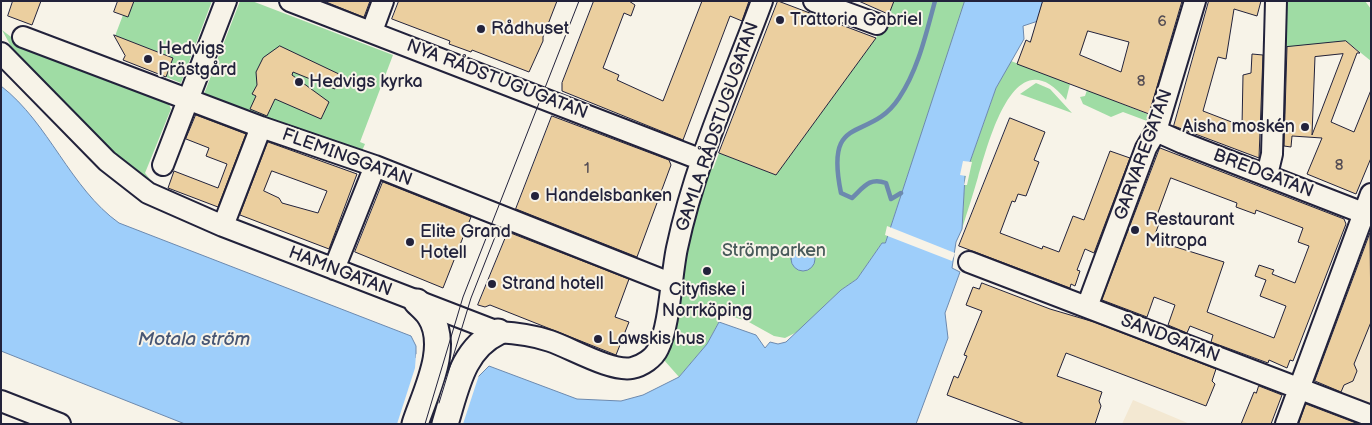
<!DOCTYPE html>
<html>
<head>
<meta charset="utf-8">
<style>
	body { margin:0 }
	#map { position:relative; width:1372px; height:425px; overflow:hidden; background:#f7f3e8; font-family:"Balsamiq Sans",sans-serif }
	canvas { display:block }
	.frame { position:absolute; inset:0; border:2px solid #22223b; pointer-events:none }
</style>
</head>
<body>
<div id="map">
<canvas width="1372" height="425"></canvas>
<div class="frame"></div>
</div>
<script>
const c = document.querySelector('canvas').getContext('2d');
c.lineJoin = 'round';
function fill(path, color) {
  c.fillStyle = color;
  c.fill(path, 'evenodd');
}
function trace(path, color, width, dash) {
  c.strokeStyle = color;
  c.lineWidth = width;
  c.lineCap = dash ? 'butt' : 'round';
  c.setLineDash(dash || []);
  c.stroke(path);
}
function write(font, color, halo, rows, align = 'center') {
  c.font = font + ' "Balsamiq Sans",sans-serif';
  c.lineWidth = 4;
  c.setLineDash([]);
  c.textBaseline = 'middle';
  c.strokeStyle = halo;
  c.fillStyle = color;
  for (const [text, x, y, turn = 0] of rows) {
    c.save();
    c.translate(x, y);
    c.rotate((+turn || 0) * Math.PI / 180);
    c.textAlign = isNaN(turn) ? turn : align;
    if (halo) c.strokeText(text, 0, 0);
    c.fillText(text, 0, 0);
    c.restore();
  }
}
const built = new Path2D(`
	M1370,324L1371,325V404L1341,392L1345,381H1353L1357,370L1351,365Z
	M1133,400L1190,424H1122Z`);
const green = new Path2D(`
	M134,1H212L181,83L166,77L173,58L115,36L123,15Z
	M240,1H252L393,55L360,142L365,144L361,153L204,94Z
	M894,1H965L885,244L882,243L857,279L841,290L799,331L785,338L774,336L747,321L723,314L707,344L679,377L664,360L669,347L686,244L710,168L713,169L719,153L776,175L876,38Z
	M1285,1H1365L1371,9V61L1346,41L1282,48Z
	M2,30L19,43L168,102L171,109L145,173L153,183L151,184L116,157L13,50Z
	M1011,61L1070,84L1066,100C1015,36 989,141 978,177C973,195 967,212 962,229L965,176L996,88Z
	M1036,83L1050,89L1072,113L1020,94Z
	M1087,90L1150,115L1147,121L1123,112L1111,117L1083,104L1080,97L1085,96Z`);
const water = new Path2D(`
	M965,1H1043L1038,21L1023,26L1024,39L996,88L965,176L962,229L956,242L952,268L960,272L945,313L948,338L916,424H185L1,351V86C49,123 70,188 119,223L411,336L416,346V358L477,378L489,366L577,399L621,401L643,395L679,377L707,344L719,322L756,335L765,348L770,342L778,344L786,342L841,290L857,279L882,243H885Z
	M791 259a12 12 0 1 1 24 0a12 12 0 1 1-24 0Z`);
const pier = new Path2D(`
	M963,161L972,162L967,185H964L966,176L960,175Z
	M887,226L955,253L952,261L885,235Z
	M416,354L479,375L463,424H397L415,368Z`);
const stream = new Path2D(`
	M901,193L891,199L886,183C869,177 864,187 852,198L841,193C824,110 869,144 899,98C918,70 926,34 935,1`);
const building = new Path2D(`
	M13,1H41L32,25L8,16Z
	M118,1H134L128,17L114,12Z
	M324,1H370L364,17Z
	M399,1H557L543,37V41L529,72L472,50L471,52L449,44L450,41L392,19Z
	M594,1H629L635,5L631,16L624,13L603,68L619,75L617,80L663,101L702,1H749L742,21L730,16L683,140L562,91V83Z
	M778,1L876,38L776,175L719,153Z
	M859,1H894L889,14Z
	M1043,1H1182L1149,114L1017,64L1026,40L1030,42ZM1088,31L1129,42L1121,72L1080,55Z
	M1209,1H1261L1257,16L1234,9L1226,59L1218,57L1203,111L1242,126L1243,75L1251,73L1252,54L1263,55L1259,158L1174,126Z
	M114,35L173,58L166,77L123,60L125,56Z
	M1346,41L1360,53H1357L1331,122L1354,132L1371,90V158L1356,194L1307,174L1322,138L1292,136L1291,147L1284,146L1287,47ZM1343,54L1312,135L1315,57Z
	M280,46L341,75L335,89L293,72L292,75L329,102L321,119L275,99L267,116L250,109L256,96L252,94L257,85L256,72L263,58Z
	M196,115L246,134L218,207L168,188L174,171L218,188L227,164L206,156L209,148L186,139Z
	M552,116L669,160L671,165L637,257L516,209Z
	M1010,118L1045,132L1034,160L1039,162L1026,196L1018,194L1015,202L1012,201L1000,233L1042,249L1043,246L1059,252L1073,216L1084,220L1110,151L1130,158L1094,253L1085,249L1077,270L1080,271L1075,286L1071,284L1070,288L959,246Z
	M268,142L357,174L329,249L240,215ZM272,171L327,191L318,213L282,203L279,198L264,191Z
	M1160,148L1344,219L1346,224L1293,361L1290,360L1287,368L1269,360L1268,363L1211,342L1213,335L1190,326L1187,333L1168,325L1175,305L1154,297L1147,317L1102,300ZM1171,178L1237,203L1236,207L1255,214L1256,210L1303,228L1298,242L1309,246L1295,283L1272,274L1274,270L1259,265L1255,276L1266,280L1260,296L1286,306L1274,338L1207,312L1224,262L1153,240L1160,221L1156,219Z
	M383,182L471,217L443,288L355,252Z
	M508,232L629,279L615,317L629,322L616,355L490,305L485,307L478,305Z
	M1370,233L1371,322L1354,364L1357,371L1353,381L1344,385L1341,392L1315,381Z
	M982,283L1050,309L1094,322L1216,369L1212,381L1215,384L1206,406L1066,353L1057,376L1102,392L1099,401L1101,406L1095,424H1025L947,395L954,376L958,378L967,356L964,355L982,311L966,305L973,287L979,289Z
	M1259,386L1282,395L1271,424H1241L1254,392L1256,393Z
	M1306,404L1356,423V424H1299Z`);
const minor = new Path2D(`
	M290,1L702,160
	M814,1L877,24
	M372,31L383,1
	M23,37L261,127L375,166L670,283
	M1,53L107,161L148,193L223,226L498,332C516,333 533,335 550,341C571,348 611,372 632,368C642,366 654,358 658,349C670,325 671,276 677,248C695,163 732,82 762,1
	M1156,131L1183,143L1371,216
	M163,165L226,1
	M1267,175L1272,154L1276,1
	M223,226L261,127
	M969,262L1371,416
	M334,269L375,166
	M1087,307L1146,148L1156,131L1195,1
	M1,401L60,424
	M1286,424L1371,194`);
const major = new Path2D(`
	M415,424C425,393 450,347 430,316C427,311 421,306 417,302
	M445,424C456,389 462,349 498,332`);
const tram = new Path2D(`
	M439,403L471,298L495,237
	M425,424L463,297L579,1`);
const markers = [
	[780,20,5,"#22223b"],
	[481,29,5,"#22223b"],
	[148,59,5,"#22223b"],
	[299,82,5,"#22223b"],
	[1305,127,5,"#22223b"],
	[535,196,5,"#22223b"],
	[1135,230,5,"#22223b"],
	[410,242,5,"#22223b"],
	[707,271,5,"#22223b"],
	[492,284,5,"#22223b"],
	[598,339,5,"#22223b"]
];
const numberNames = [
	["6",1162,22],
	["8",1141,82],
	["8",1339,166],
	["1",587,169]
];
const poiNames = [
	["Trattoria Gabriel",790,20],
	["Rådhuset",491,29],
	["Hedvigs",158,49],
	["Prästgård",158,70],
	["Hedvigs kyrka",309,82],
	["Aisha moskén",1295,127,"right"],
	["Handelsbanken",545,196],
	["Restaurant",1145,220],
	["Mitropa",1145,241],
	["Elite Grand",420,232],
	["Hotell",420,253],
	["Strand hotell",502,284],
	["Cityfiske i",707,290,"center"],
	["Norrköping",707,311,"center"],
	["Lawskis hus",608,339]
];
const streetNames = [
	["NYA RÅDSTUGUGATAN",497,80,21],
	["GAMLA RÅDSTUGUGATAN",718,127,-71],
	["GARVAREGATAN",1144,155,-70],
	["FLEMINGGATAN",347,158,20],
	["BREDGATAN",1263,174,21],
	["HAMNGATAN",340,272,21],
	["SANDGATAN",1170,339,21]
];
const parkNames = [
	["Strömparken",774,251]
];
const waterNames = [
	["Motala ström",194,340]
];
fill(built, '#f3e8d2');
fill(green, '#9fdca4');
fill(water, '#9ecefa');
trace(water, '#6c89ae', 1);
fill(pier, '#f7f3e8');
trace(stream, '#6c89ae', 4.5);
fill(building, '#ebcf9f');
trace(building, '#22223b', 1);
trace(minor, '#22223b', 24);
trace(major, '#22223b', 29);
trace(minor, '#f7f3e8', 20);
trace(major, '#f7f3e8', 25);
trace(tram, '#22223b', 1);
for (const [x, y, r, color] of markers) {
  const dot = new Path2D();
  dot.arc(x, y, r, 0, 2 * Math.PI);
  c.fillStyle = color;
  c.fill(dot);
  trace(dot, '#f7f3e8', 2);
}
write('15px', '#544d54', null, numberNames);
write('18px', '#22223b', '#f7f3e8', poiNames, 'left');
write('18px', '#22223b', '#f7f3e8', streetNames);
write('18px', '#485a5a', '#f7f3e8', parkNames);
write('italic 19px', '#475674', '#f7f3e8', waterNames);
</script>
</body>
</html>
